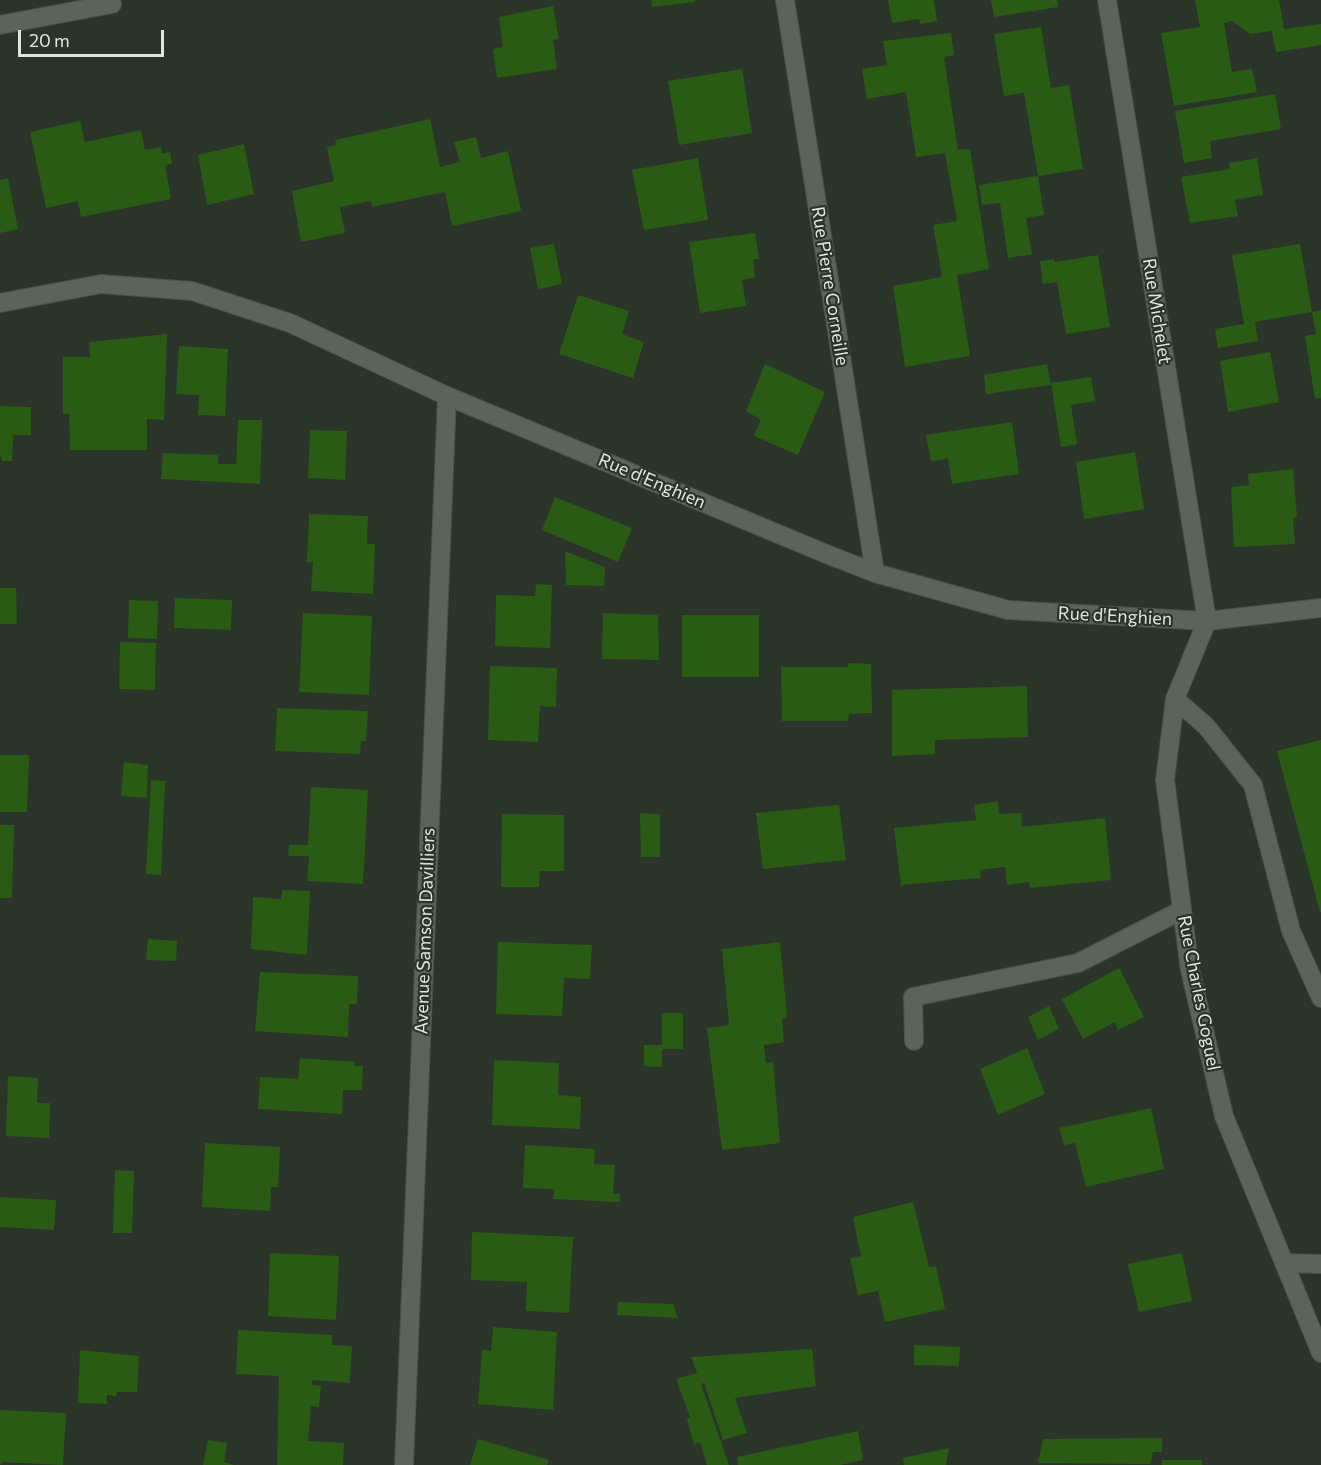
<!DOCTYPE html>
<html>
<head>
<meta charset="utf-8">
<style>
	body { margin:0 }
	#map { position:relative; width:1321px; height:1465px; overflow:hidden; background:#2b3429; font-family:Commissioner,sans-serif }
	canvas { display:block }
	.scale { position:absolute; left:18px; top:30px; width:146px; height:27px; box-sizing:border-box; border:3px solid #e0e6df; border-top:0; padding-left:8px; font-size:18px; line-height:21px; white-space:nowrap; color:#e0e6df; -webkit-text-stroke:4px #2b3429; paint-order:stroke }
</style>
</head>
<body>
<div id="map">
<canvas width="1321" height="1465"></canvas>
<div class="scale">20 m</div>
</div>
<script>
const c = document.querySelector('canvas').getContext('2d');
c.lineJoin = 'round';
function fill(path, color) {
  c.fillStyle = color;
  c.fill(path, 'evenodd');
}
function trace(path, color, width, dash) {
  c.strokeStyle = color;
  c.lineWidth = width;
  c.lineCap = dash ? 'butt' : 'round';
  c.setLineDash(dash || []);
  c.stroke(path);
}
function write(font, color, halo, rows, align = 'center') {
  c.font = font + ' Commissioner,sans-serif';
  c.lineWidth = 4.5;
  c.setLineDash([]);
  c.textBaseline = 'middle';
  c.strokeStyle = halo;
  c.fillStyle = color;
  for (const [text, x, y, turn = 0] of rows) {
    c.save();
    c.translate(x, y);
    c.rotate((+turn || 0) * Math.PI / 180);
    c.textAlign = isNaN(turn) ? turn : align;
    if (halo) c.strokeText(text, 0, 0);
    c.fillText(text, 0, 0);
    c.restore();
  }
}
const building = new Path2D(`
	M651,0H695V2L652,7Z
	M888,0H934L937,21L920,24L919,19L892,23Z
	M991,0H1057L1058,7L994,17Z
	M1195,0H1279L1284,29L1321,24V45L1276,52L1272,31L1250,34L1232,21L1224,23L1232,72L1252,69L1257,92L1174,106L1161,33L1200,27Z
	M553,6L559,39L553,40L557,69L497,78L493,49L503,47L499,17Z
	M1041,27L1051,88L1069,85L1083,169L1038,176L1044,215L1026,218L1032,254L1008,258L1000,203L982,205L979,185L1038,176L1024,93L1004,96L994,34Z
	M951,33L954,55L944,57L958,150L970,149L989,269L957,275L970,356L905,367L893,286L942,277L933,225L957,221L945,153L916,157L906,92L867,99L862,69L887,65L883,41Z
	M742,69L752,133L679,145L668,81Z
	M1275,94L1281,129L1210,141L1212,158L1184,163L1175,111Z
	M430,119L440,167L460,162L454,142L476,137L481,158L508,151L521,211L452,226L445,192L372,207L371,201L340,207L345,233L301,242L292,191L334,181L327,147L336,145L335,140Z
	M80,121L85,142L141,130L145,150L161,147L162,154L170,152L172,164L165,165L171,199L81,217L78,201L46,208L30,132Z
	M244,144L254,194L207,205L198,155Z
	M698,158L708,220L644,230L632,170Z
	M1257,158L1263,195L1235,200L1238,216L1190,223L1181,177L1230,169L1229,163Z
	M8,178L18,229L0,233V180Z
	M755,233L759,259H753L755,277L742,280L746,306L700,313L689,242Z
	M554,244L562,284L538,289L530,248Z
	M1300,244L1312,312L1255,322L1258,341L1218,348L1215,329L1244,324L1232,255Z
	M1098,255L1110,327L1066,334L1057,282L1043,284L1040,261L1054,259L1055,262Z
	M578,295L629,311L622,334L644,342L633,378L559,354Z
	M1321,310V398L1315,399L1305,336L1316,334L1312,312Z
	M167,334L164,420L147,419V450H70L69,414H63V357H90L89,342Z
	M179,346L228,349L225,416L198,415L199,395L176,394Z
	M1270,352L1279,402L1228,412L1220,361Z
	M765,364L825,392L798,455L754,436L761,420L746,411Z
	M1047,364L1051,385L986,394L984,375Z
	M1091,377L1095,401L1071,405L1077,444L1061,447L1051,383Z
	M0,406L31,407V435H13L12,461H2L0,454Z
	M238,420H262L260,484L161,479L163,453L218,455V464H236Z
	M1012,422L1019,474L952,484L948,459L931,461L926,435Z
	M310,430L347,431L345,480L308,478Z
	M1135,452L1144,509L1084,519L1076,462Z
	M1293,469L1297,517L1293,518L1295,544L1234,547L1231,487L1249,485L1248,474Z
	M555,497L632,528L618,562L542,530Z
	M309,514L368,516L367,544H375L373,594L311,591L313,562H307Z
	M565,551L605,567L604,586L566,585Z
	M536,584L552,585L550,648L495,646L496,595L535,596Z
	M0,588H16L17,624H0Z
	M175,598L232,600L231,630L174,628Z
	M129,600L158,601L157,639L128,638Z
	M303,613L372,616L369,695L299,692Z
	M603,613L658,615L659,660L602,659Z
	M682,615H759V677H682Z
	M120,642L156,643L155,690L119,689Z
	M848,663L871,664L872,713L849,714L848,721H782L781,667H848Z
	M490,666L557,668L556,707L540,706L538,742L488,740Z
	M1027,686L1028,737L935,740V754L892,756V690Z
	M277,708L368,711L366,741H361L360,754L275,751Z
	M1321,740V912H1320L1277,751Z
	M0,755H29L27,812H0Z
	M124,762L148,765L147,798L121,796Z
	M151,780L165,781L161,875L146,874Z
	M311,787L368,790L363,884L307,881L309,856H288L289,845H308Z
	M998,801L999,814L1021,813L1022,827L1105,818L1111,880L1030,888L1029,882L1007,885L1005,867L980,870L981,878L901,885L894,828L976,820L974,805Z
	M839,805L846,860L763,869L756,813Z
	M640,813L660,814V857H641Z
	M502,814L564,815V871H540L539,887H501Z
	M0,825H14L12,898H0Z
	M282,890L310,891L307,955L251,949L253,897L281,899Z
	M148,939L177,941L176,961L146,960Z
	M498,942L592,945L590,979L564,978L562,1016L496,1014Z
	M780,942L787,1017L782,1020L784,1042L764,1045L766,1063L773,1062L780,1143L722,1150L707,1028L729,1025L722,949Z
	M1119,968L1144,1017L1118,1030L1115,1022L1083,1039L1062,999Z
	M260,972L358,976L357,1004H349L348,1037L255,1031Z
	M1049,1006L1059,1029L1038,1040L1028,1017Z
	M662,1013H683V1049H662V1067L644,1066V1045H662Z
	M1027,1048L1045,1094L998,1115L980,1069Z
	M300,1058L355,1062V1066H363L362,1090H343L342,1114L258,1109L260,1077L298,1079Z
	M494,1060L559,1063L558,1095L581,1097L580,1129L492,1125Z
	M8,1076L38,1078L37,1103H50L49,1138L6,1136Z
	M1151,1108L1164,1169L1086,1187L1075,1143L1064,1145L1059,1128Z
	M205,1143L280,1147L278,1187H271L270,1211L202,1207Z
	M525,1145L595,1149L594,1164L615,1165L613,1194H620V1202L553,1199L554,1189L523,1188Z
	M115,1170L134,1171L132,1233H113Z
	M0,1197L56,1200L54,1230L0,1227Z
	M913,1202L929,1267L936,1266L945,1309L885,1322L878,1291L858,1295L850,1258L861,1256L853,1217Z
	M472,1232L573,1237L569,1313L526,1311L527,1282L471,1280Z
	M270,1253L339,1256L336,1320L268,1316Z
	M1182,1253L1192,1301L1139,1312L1128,1264Z
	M618,1302L673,1304L678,1318L617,1315Z
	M493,1327L557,1332L553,1410L478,1404L482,1350L491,1351Z
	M238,1330L332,1335V1345L352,1346L350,1383L312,1380V1385L321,1386L319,1407L311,1406L308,1441L344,1443L343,1465H277L279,1376L236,1374Z
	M914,1345L960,1347L959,1366L914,1365Z
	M812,1349L816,1386L735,1398L747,1433L723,1440L704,1383L701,1384L729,1465H707L700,1442L694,1445L687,1419L690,1417L676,1379L697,1373L691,1357Z
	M80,1350L139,1356L137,1392H117L116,1396L107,1395V1404L78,1403Z
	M0,1410L66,1413L63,1465L2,1462L0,1465Z
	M858,1431L863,1460L840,1465H738L737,1457Z
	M1162,1438V1452H1153L1150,1464L1038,1463L1043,1439Z
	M478,1439L549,1460L547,1465H470Z
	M208,1440L227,1443L224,1462L234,1465H203Z
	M949,1448L946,1465H904L903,1458Z
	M1162,1460H1202V1465H1162Z`);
const minor = new Path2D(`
	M785,0L875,573
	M1107,0L1207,621
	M0,25L112,4
	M0,303L101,284L192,291L290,323L447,396L824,553L875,573L1008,610L1207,621L1321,608
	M1207,621L1175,699L1165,780L1190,970L1224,1116L1321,1353
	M1175,699L1206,726L1253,785L1291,931L1321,998
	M914,1041L913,997L1078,963L1182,910
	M1285,1263L1321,1264
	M404,1465L447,396`);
const streetNames = [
	["Rue Pierre Corneille",830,286,81],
	["Rue Michelet",1157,311,81],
	["Rue d'Enghien",652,481,23],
	["Rue d'Enghien",1115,616,3],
	["Avenue Samson Davilliers",425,931,-88],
	["Rue Charles Goguel",1199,993,79]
];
fill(building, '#295b15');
trace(minor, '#495047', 20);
trace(minor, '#5b6458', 18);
write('18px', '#e0e6df', '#2b3429', streetNames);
</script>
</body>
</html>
